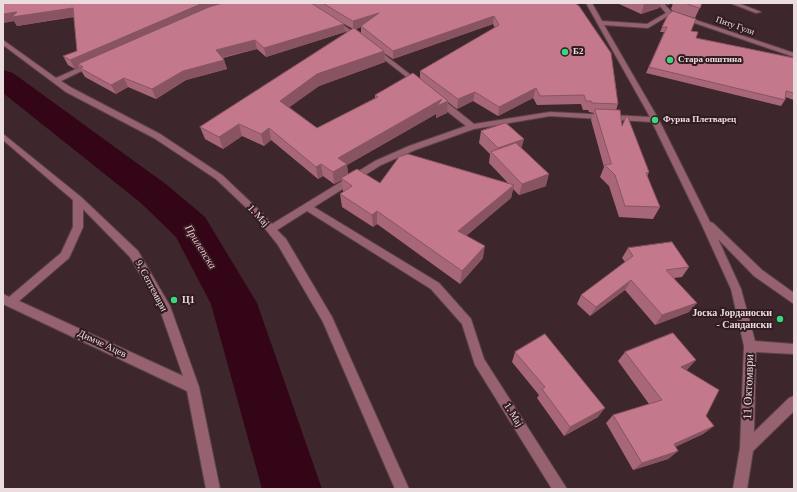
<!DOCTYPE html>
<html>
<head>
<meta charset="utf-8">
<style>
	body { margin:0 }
	#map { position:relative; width:797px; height:492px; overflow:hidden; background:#3d262c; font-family:Georgia,serif }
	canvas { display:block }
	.frame { position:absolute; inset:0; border:4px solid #ebdcdf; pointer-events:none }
</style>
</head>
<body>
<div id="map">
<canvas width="797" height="492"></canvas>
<div class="frame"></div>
</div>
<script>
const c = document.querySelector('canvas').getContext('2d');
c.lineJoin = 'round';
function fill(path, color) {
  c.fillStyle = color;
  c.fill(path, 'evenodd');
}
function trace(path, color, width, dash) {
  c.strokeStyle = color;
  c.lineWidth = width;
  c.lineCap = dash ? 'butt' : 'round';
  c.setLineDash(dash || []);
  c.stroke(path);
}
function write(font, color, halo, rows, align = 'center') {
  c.font = font + ' Georgia,serif';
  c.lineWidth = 4;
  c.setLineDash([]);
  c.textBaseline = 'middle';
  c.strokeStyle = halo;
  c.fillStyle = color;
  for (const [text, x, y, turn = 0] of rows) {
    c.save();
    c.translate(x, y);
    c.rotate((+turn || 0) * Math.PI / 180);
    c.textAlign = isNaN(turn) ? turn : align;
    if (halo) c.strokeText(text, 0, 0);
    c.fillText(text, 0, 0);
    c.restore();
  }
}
const river = new Path2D(`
	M3,70L13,73L167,185L205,217L257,303L322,489H262L211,304L176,237L141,203L3,93Z`);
const minor = new Path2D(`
	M586,3H592L602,21L647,24L666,13L659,5L660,3H666L665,5L673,13L648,28L604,25L659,120L710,222L713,223L762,270L794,293V304L754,276L718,239L741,289L755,341L794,344V354L756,352L754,432L789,398L794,396V411L753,451L747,489H733L740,448L744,346L731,289L700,221L652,122L550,116L474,129L415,150L381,165L314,207L439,283L471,319L484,359L567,489H552L475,365L462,324L431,289L307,211L277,230L286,239L332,317L409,489H395L323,322L278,245L255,216L216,179L154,138L66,92L3,45V40L56,78L92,62H96V64L61,81L72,88L160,134L222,175L261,212L272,224L375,161L409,146L466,126L434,101V97H440L474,124L550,112L650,117Z
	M730,3H738L761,12L756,13Z
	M680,16H684L794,53V57L680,18Z
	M331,20H335L363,38L358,39L331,22Z
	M372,48H376L421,83V85H417L372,50Z
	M3,134L81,197L138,251L170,306L199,387L220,489H206L187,391L3,304V294L9,297L61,253L73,227V200L3,140ZM83,209L130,257L159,307L183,376L19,301L69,258L83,227Z`);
const wall = new Path2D(`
	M3,3H575L618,104L616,110L622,126L649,172L647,177L660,207L653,219L619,217L609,186L600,177L604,167L591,120L594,113L589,112L588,110H583L581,104L537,105L533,98L498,116L473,101L457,109L448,102L447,113L436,118V114L347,165L348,174L380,183H508L489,163L490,154L479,143L481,131L524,139L521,148L546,186L519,195L513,189L511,198L466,235L483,258L460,284L377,224L373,227L342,207L340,194L344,191H343L342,180L334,184L323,176L318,179L271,140L264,146L242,136L223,149L205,139L200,127L353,29L344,24L345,32L266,57L257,49L223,58L224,60L227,69L186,80L156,99L128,87L116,94L85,77L79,67L75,69L68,65L63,56L77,51L74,17L17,26L14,21L3,23ZM493,24L495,28L420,71V79L375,95V98L317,128L289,107L319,86L385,62L384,53L393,59ZM361,27V33L356,29Z
	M617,3H661L659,8L641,14Z
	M667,3H702L695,18L673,11L671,9L673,3L667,5Z
	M668,15L691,31L696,38L794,58V100L785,97V100L781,106L646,73L664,32H660Z
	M628,248L689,267L682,277L674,278L689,312L655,325L625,290L590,316L577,304L581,295L625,262L622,258Z
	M515,352L598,417L564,436L537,398L539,395L512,362Z
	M625,352L687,370L706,416L714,426L703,434L675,447L678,451L668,459L633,470L606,423L613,415L649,404L618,361Z`);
const shadedWall = new Path2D(`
	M203,3H233L78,64L79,67L75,69L70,60Z
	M647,3H661L659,8L641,14L644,4Z
	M668,3H673L667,5Z
	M73,8L77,16L17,26L14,21L3,23V14L17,12Z
	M379,13L361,26V27L353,30V21Z
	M494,16L493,24L393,59V51Z
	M344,24L345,32L266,57L264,48Z
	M255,40L257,49L219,58L216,50Z
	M384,51L385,62L319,86L283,112L280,101L317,74Z
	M224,60L227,69L186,80L156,99L152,89L183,71Z
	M124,78L128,87L116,94L111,85Z
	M536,88L533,98L498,116L499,107Z
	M475,92L473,101L457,109L458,99Z
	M442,99L448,101L447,113L436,118V114L347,165L348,176L341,178L342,180L334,184L333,172L338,158Z
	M239,124L242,136L223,149L219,137Z
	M269,128L271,140L264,146L261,134Z
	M524,139L521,150L496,157L498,148Z
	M321,164L323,176L318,179L316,167Z
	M549,174L546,186L519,195L522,184Z
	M514,185L511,198L457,244L458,231Z
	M377,211V224L373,227L372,215Z
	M485,246L483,258L460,284L462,271Z
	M631,280L625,290L590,316L596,307Z
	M697,303L689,312L655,325L662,315Z
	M696,360L687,370L681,367Z
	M605,408L598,417L564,436L570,427Z
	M714,426L703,434L664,452L674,444Z
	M678,451L668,459L633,470L642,463Z`);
const building = new Path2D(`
	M3,3H203L70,60L63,56L77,51L73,8L12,17L17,12L3,14Z
	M223,3H311L344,24L264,48L255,40L216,50L224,60L183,71L152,89L124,78L111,85L80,68L83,67L78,64L209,7Z
	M323,3H575L579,6L611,53L618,104L592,103L591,101H586L584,95L540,96L536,88L499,107L475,92L458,99L420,71L499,25L494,16L393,51L361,26L379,13L353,21Z
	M685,3H702L700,8Z
	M673,11L696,19L691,31L698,32L696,38L794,58V93L786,91L785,100L649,67L667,27H662L668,15Z
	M354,28L384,51L317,74L280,101L317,128L378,97L375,95L413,73L448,101L437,106L442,99L338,158L347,164L333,172L321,164L316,167L269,128L261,134L239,124L219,137L200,127Z
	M595,109L620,110L622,126L627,115L649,172L646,173L660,207L625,206L615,175L605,165L611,164Z
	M506,123L524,139L498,148L481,131Z
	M516,143L549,174L522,184L491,152Z
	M408,154L514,185L458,231L485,246L462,271L377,211L372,215L340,194L352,186L341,178L357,169L380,183L399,157Z
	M672,242L689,267L666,270L697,303L662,315L631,280L596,307L581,295L633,256L628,248Z
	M673,333L696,360L681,367L719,390L706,416L714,426L674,444L678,451L642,463L613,415L662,400L625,352Z
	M545,334L605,408L570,427L542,389L545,387L515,352Z`);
const markers = [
	[565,52,4,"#3ad77f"],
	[670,60,4,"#3ad77f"],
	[655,120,4,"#3ad77f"],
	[174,300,4,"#3ad77f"],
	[780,319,4,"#3ad77f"]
];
const farStreetnames = [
	["Питу Гули",735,26,19]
];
const farPoinames = [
	["Б2",573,52],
	["Стара општина",678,60],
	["Фурна Плетварец",663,120]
];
const streetNames = [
	["1. Мај",258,216,47],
	["9. Септември",151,286,62],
	["Димче Ацев",102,344,25],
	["1. Мај",513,415,58]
];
const poiNames = [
	["Ц1",182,300],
	["Јоска Јорданоски",772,313,"right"],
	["- Сандански",772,325,"right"]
];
const waterNames = [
	["Прилепска",200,247,58]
];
const nearStreetnames = [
	["11 Октомври",749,387,-88]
];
fill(river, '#340516');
trace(minor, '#594349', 2);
fill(minor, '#96626f');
fill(wall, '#a86778');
fill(shadedWall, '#885461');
fill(building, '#c3788b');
trace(building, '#885461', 1);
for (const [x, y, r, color] of markers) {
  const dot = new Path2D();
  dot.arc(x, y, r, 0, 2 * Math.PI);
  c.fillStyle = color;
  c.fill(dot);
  trace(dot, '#321c22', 1.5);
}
write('9px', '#ebdcdf', '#321c22', farStreetnames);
write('bold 9px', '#ebdcdf', '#321c22', farPoinames, 'left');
write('10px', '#ebdcdf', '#321c22', streetNames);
write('bold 10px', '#ebdcdf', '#321c22', poiNames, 'left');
write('italic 11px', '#f8b9c7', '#321c22', waterNames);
write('12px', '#ebdcdf', '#321c22', nearStreetnames);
</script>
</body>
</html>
